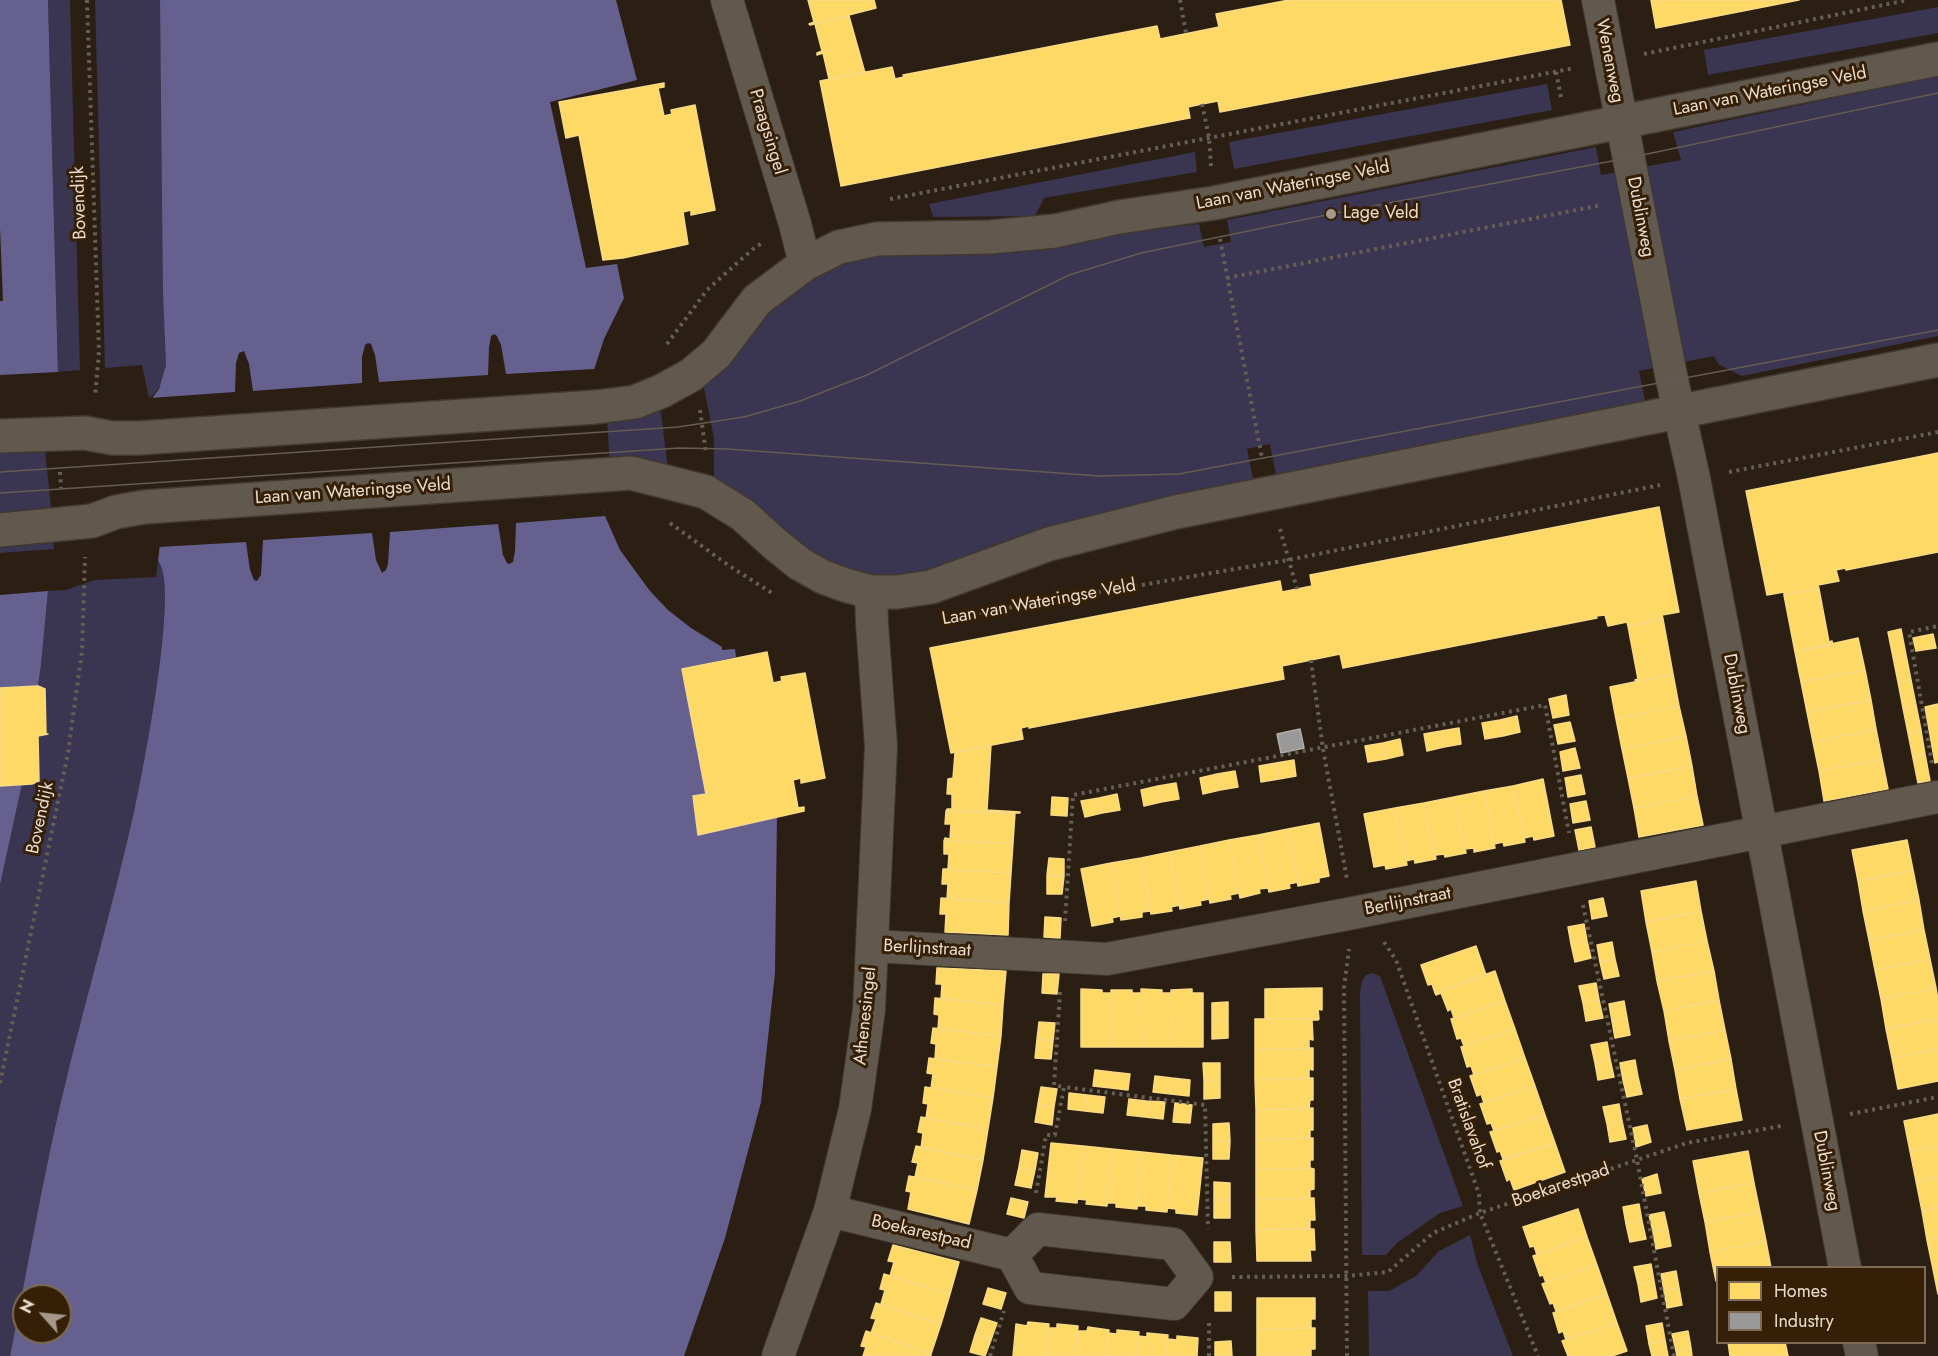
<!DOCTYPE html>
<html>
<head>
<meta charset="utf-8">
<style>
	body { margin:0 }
	#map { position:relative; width:1938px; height:1356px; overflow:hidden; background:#2a1f12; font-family:Jost,sans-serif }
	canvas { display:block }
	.legend { position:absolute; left:1716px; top:1266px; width:210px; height:78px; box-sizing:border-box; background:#352007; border:2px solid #7d6b56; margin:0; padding:8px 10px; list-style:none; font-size:18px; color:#e9dbcd }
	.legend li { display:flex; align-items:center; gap:12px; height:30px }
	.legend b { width:30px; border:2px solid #7d6b56 }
	.north { position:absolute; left:12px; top:1284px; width:60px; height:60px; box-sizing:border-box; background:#352007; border:2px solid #7d6b56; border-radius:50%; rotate:297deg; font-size:16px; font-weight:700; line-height:24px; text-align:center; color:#e9dbcd }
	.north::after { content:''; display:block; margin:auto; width:21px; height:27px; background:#a6998c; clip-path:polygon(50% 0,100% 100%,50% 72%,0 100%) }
</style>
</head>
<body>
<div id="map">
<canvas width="1938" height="1356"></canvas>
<ul class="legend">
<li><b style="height:16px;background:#ffd966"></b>Homes</li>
<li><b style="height:16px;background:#999"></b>Industry</li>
</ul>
<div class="north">N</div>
</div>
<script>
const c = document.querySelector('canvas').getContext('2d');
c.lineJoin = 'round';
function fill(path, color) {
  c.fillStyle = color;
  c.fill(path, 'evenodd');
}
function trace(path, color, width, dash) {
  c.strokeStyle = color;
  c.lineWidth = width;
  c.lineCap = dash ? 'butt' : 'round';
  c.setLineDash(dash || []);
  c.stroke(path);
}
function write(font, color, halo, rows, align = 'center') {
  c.font = font + ' Jost,sans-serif';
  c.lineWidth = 6;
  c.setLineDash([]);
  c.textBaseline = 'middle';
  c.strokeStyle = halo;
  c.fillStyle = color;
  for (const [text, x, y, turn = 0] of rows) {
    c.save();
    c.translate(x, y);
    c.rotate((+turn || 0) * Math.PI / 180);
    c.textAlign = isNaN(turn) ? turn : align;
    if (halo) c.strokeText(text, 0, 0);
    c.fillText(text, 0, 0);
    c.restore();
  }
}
const green = new Path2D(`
	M48,0H70L80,370L58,372Z
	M95,0H160L166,365C163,377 161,391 149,398L142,365L105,368Z
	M1938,7V33L1708,75L1704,50Z
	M1938,76V336L1742,376L1718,364L1714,356L1639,371L1645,401L1276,475L1270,444L1247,449L1255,488C1183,507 1111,525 1039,544C992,556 910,584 865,574C809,561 760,515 714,481V438L703,383L733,359L785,294L809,276L850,258L1023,245L1199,224L1204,247L1231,242L1227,220L1596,147L1601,175L1681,160L1673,132Z
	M1547,84L1552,110L1234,169L1229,142Z
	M1195,152L1197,172L1044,198L1035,216L933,217L929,204Z
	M660,407L668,468L610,466L607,418Z
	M44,441L52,517L0,521V444Z
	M53,538L54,549L0,553V542Z
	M158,561C180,584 143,770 135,807C110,921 75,1032 51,1146C36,1216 24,1286 10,1356H0V885L27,761L41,665L48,591L66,590L94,580L156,577Z
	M1372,973L1380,976L1463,1206L1440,1213L1397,1243L1386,1255H1362L1360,993L1362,981L1366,975Z
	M1470,1235L1478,1266L1513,1356H1369L1368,1291H1389L1416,1276L1439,1251Z`);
const water = new Path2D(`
	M0,0H48L58,372L0,375V301H3L0,228Z
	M160,0H616L637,80L550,102L586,268L617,264L624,298L604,339L592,376L605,516L620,550L650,591L668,610L691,628L722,647V650L735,649L736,657L682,669L706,794L693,796L698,835L777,816L775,973L761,1102L725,1238L684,1356H10C24,1286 36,1216 51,1146C75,1032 110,921 135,807C143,770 180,584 158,561L160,544L153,397L159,389L166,365L163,292ZM24,1296H60V1332H24Z
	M48,591L41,665L27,761L0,885V595Z`);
const pier = new Path2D(`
	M494,334L497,336L501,345L506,374L594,369L605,516L516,523L515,551L513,562L509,564L507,563L503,555L498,524L390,532L388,564L386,570L382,573L376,560L372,533L263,540L261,575L257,581L254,580L250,570L246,542L159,547V545H157L150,398L235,392L236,363L239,353L244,351L249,364L253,391L362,383V357L365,345L368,343L371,344L375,355L379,382L488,375L489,348L491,336Z`);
const homes = new Path2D(`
	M808,0H874L876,8L810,25L809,24L814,22Z
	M1289,0H1561L1570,45L1220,112L1218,101L1202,104L1188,107L1190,118L1184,119L841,186L820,81L892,67L895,79L904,77L903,75L1157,26L1160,39L1219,27L1216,14Z
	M1651,0H1799L1656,28Z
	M849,16L865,73L829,79L823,53L817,55V53L822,51L815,24Z
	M664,83V87L658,88L664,116L672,114L671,110L695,105L715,210L691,215V210L683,212L688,244L623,258L603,260L579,135L566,138L559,102Z
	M1938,453V552L1846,570L1845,568L1836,570L1839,581L1818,585L1819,589L1784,595V592L1767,595L1746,491Z
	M1659,507L1679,612L1662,615L1663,619L1628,626L1627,622L1608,626L1605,615L1596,616L1597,618L1343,668L1340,654L1282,666L1284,679L1029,728V726L1021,728L1023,739L951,753L930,648L1280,581L1282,592L1312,586L1310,575Z
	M1819,589L1829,642L1832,641L1833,645L1795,652L1784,595Z
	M1663,619L1673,674L1636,682L1635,680L1638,679L1628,626Z
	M1901,629L1906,655L1893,657L1888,632Z
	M1933,634L1936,648L1916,651L1913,638Z
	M1858,638L1865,670L1801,682L1795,652Z
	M767,652L773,683L782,681L781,677L805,673L825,778L801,783V778L793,780L798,808L804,807V811L698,835L693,796L706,794L682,669Z
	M1906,655L1911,680L1898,682L1893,657Z
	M1865,670L1871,700L1807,712L1801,682Z
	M1673,674L1679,706L1616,719L1610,687Z
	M1911,680L1916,705L1903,708L1898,682Z
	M38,686L45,689L46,734H48L38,736L39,781L32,784L0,786V688Z
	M1566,695L1569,715L1553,718L1549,699Z
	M1871,700L1876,729L1813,742L1807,712Z
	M1938,704V762L1935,763L1925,707Z
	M1916,705L1921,730L1908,733L1903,708Z
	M1679,706L1686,736L1622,749L1616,719Z
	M1517,716L1520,732L1503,736L1500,720Z
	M1500,720L1503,736L1485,739L1482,723Z
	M1570,722L1575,741L1558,744L1554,725Z
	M1459,728L1461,744L1444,747L1441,731Z
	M1876,729L1882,759L1819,771L1813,742Z
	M1921,730L1925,754L1913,758L1908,733Z
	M1441,731L1444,747L1427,751L1424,734Z
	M1686,736L1692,766L1628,778L1622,749Z
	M1400,739L1403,755L1386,759L1383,743Z
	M1383,743L1386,759L1368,762L1365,746Z
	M991,745L987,810L1020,812V813L946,811L947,809H952V794H947L948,779L953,778L955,753Z
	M1575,748L1580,768L1563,771L1560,752Z
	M1925,754L1930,781L1918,783L1913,758Z
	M1882,759L1888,789L1824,801L1819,771Z
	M1294,760L1296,776L1279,779L1276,763Z
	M1276,763L1279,779L1261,782L1259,766Z
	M1692,766L1697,796L1634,808L1628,778Z
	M1235,771L1238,787L1220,790L1217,774Z
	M1217,774L1220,790L1203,794L1200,778Z
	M1581,775L1585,794L1568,797L1565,778Z
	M1543,779L1554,836L1534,840L1533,836L1524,838L1513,786Z
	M1176,783L1179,799L1161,802L1158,786Z
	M1158,786L1161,802L1144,806L1141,790Z
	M1513,786L1525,842L1504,846L1503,842L1494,844L1484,791Z
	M1484,791L1495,848L1474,852V848L1465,849L1454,797Z
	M1117,794L1120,810L1102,813L1099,798Z
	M1697,796L1703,825L1639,837L1634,808Z
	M1052,797L1068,798L1067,816L1051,815Z
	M1454,797L1466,853L1445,857L1444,854L1436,855L1424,803Z
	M1099,798L1102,813L1085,817L1081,801Z
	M1586,801L1590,820L1573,823L1570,804Z
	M1424,803L1436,859L1415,863L1414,859L1406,861L1395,808Z
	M1395,808L1407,865L1386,869L1385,865L1374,867L1364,814Z
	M946,811L1015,813L1013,843L944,841L945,838L950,839L951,824H945Z
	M1319,823L1329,876L1319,878V882L1298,886L1288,829Z
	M1591,827L1595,847L1579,850L1575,830Z
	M1288,829L1298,882L1289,884L1290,888L1269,892L1258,835Z
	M1258,835L1268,888L1259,889L1260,893L1240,898L1229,840Z
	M1229,840L1239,893L1230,895L1231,899L1210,903L1200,846Z
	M1907,840L1913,870L1858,881L1852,850Z
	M944,841L1013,843L1011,873L943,869H948L949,854H944Z
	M1200,846L1209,899L1200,901L1201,905L1180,909L1170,852Z
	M1170,852L1180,905L1171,907L1172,911L1151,914L1141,858Z
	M1049,858L1064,859V876L1047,875Z
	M1141,858L1150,911L1142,912V917L1121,920L1111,863Z
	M1111,863L1120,916L1112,918L1113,922L1092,926L1081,869Z
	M943,869L1011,873L1009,903L947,899L948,884H942Z
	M1913,870L1919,900L1863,911L1858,881Z
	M1047,875L1064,876L1062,894H1047Z
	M1696,881L1701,911L1646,922L1641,891Z
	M941,898L1009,903L1008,935L945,932L946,914H940Z
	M1603,898L1607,916L1592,919L1589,901Z
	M1919,900L1924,930L1869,940L1863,911Z
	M1701,911L1707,941L1652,952L1646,922Z
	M1045,917L1061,918L1060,938L1044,937Z
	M1584,924L1587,941L1571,944L1568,927Z
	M1924,930L1930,959L1875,970L1869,940Z
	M1587,941L1591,958L1575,962L1571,944Z
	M1707,941L1714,971L1657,981L1652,952Z
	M1612,942L1615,959L1600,962L1597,945Z
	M1476,946L1486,975L1435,993L1432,984L1428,985L1421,965Z
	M1615,959L1619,976L1604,979L1600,962Z
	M1930,959L1936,988L1881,999L1875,970Z
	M937,968L1006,971L1003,1005L941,999L942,984H936Z
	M1495,971L1505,1001L1454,1018L1451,1009L1448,1011L1441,993L1436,995L1435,993Z
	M1714,971L1719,1000L1664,1011L1657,981Z
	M1043,974H1059L1057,994L1042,993Z
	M1596,983L1599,1000L1583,1003L1579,986Z
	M1322,988V1010L1318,1009L1319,1019H1265V989Z
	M1936,988L1938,1000V1019L1886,1029L1881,999Z
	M1081,989L1102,990V993H1111L1112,1047H1081Z
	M1141,989L1162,990V993H1171L1172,1047H1142Z
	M1192,989V993H1203V1047H1172L1171,990Z
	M1111,990H1132V993H1141L1142,1047H1112Z
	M935,998L1003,1005L1001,1036L938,1029L939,1015L934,1014Z
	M1599,1000L1603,1018L1586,1021L1583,1003Z
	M1719,1000L1725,1030L1669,1041L1664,1011Z
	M1505,1001L1515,1029L1464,1046L1461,1038L1457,1039L1451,1019Z
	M1624,1001L1627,1018L1612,1021L1609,1004Z
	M1228,1002V1021H1212V1003Z
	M1627,1018L1630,1035L1615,1038L1612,1021Z
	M1255,1019H1319L1318,1020H1312L1313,1040L1309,1039V1049L1255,1050Z
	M1938,1019V1049L1892,1058L1886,1029Z
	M1212,1021H1228V1038L1212,1039Z
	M1039,1022L1055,1023L1053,1041L1037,1039Z
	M933,1028L1001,1036L997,1067L935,1059L936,1044L931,1043Z
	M1515,1029L1525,1058L1474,1075L1471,1066L1467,1067L1461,1047Z
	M1725,1030L1731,1059L1675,1070L1669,1041Z
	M1037,1039L1053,1041L1051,1059L1035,1058Z
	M1607,1042L1610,1059L1595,1063L1591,1045Z
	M1313,1048V1070L1309,1069V1079L1255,1080V1050Z
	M1938,1049V1081L1898,1089L1892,1058Z
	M929,1058L997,1067L993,1098L931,1088L933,1074L927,1073Z
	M1525,1058L1535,1086L1484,1103L1481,1094L1477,1096L1470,1076Z
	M1610,1059L1614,1077L1598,1080L1595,1063Z
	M1731,1059L1736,1089L1680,1099L1675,1070Z
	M1635,1060L1638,1077L1623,1080L1620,1063Z
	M1203,1063H1220V1080H1204Z
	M1095,1070L1112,1072L1111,1088L1093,1086Z
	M1112,1072L1130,1074L1128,1090L1111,1088Z
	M1155,1076L1172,1078L1171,1094L1153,1092Z
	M1638,1077L1642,1094L1627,1097L1623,1080Z
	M1172,1078L1190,1080L1189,1096L1171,1094Z
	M1313,1078V1100H1310L1309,1109L1256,1110L1255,1080Z
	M1204,1080H1220V1098L1204,1099Z
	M1535,1086L1545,1115L1494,1131L1491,1123L1487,1124L1480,1104Z
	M925,1087L993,1098L988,1129L926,1118L928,1104L923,1103Z
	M1041,1087L1057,1089L1054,1107L1038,1104Z
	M1736,1089L1742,1120L1687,1130L1680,1099Z
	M1069,1093L1087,1095L1085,1111L1068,1109Z
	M1087,1095L1105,1097L1103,1113L1085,1111Z
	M1129,1099L1146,1101L1145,1117L1127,1115Z
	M1146,1101L1165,1102L1163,1119L1145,1117Z
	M1175,1103L1192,1105L1190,1123L1173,1122Z
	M1038,1104L1054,1107L1052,1125L1035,1122Z
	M1619,1104L1622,1121L1607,1124L1603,1107Z
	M1313,1108V1130H1310V1138L1256,1140V1110Z
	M1938,1114V1146L1910,1151L1904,1121Z
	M1545,1115L1555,1143L1503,1159L1500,1151L1497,1152L1490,1132Z
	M921,1117L988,1129L983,1160L921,1148L923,1133L918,1132Z
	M1622,1121L1626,1139L1610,1142L1607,1124Z
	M1229,1123L1230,1141H1213V1124Z
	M1647,1125L1651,1142L1636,1147L1633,1128Z
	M1313,1138V1160H1310V1168L1256,1170V1140Z
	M1213,1141H1230L1229,1159H1213Z
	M1051,1143L1083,1146L1077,1203L1056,1201L1057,1197H1045Z
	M1555,1143L1565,1172L1514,1190L1510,1179L1507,1181L1500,1161Z
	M916,1146L983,1160L977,1190L915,1177L918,1163L912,1162Z
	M1083,1146L1112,1149L1107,1206L1086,1204L1087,1200L1078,1199Z
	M1938,1146V1177L1916,1181L1910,1151Z
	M1112,1149L1142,1152L1137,1209L1116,1207V1203H1108Z
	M1022,1150L1038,1153L1035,1170L1019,1167Z
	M1748,1151L1754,1183L1699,1193L1693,1161Z
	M1142,1152L1171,1155L1167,1212L1146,1210V1206H1138Z
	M1171,1155L1203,1158L1197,1215L1176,1213V1209L1167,1208Z
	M1019,1167L1035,1170L1031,1188L1015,1185Z
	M1310,1168L1314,1169V1189L1310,1190V1198L1256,1200V1170Z
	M1657,1174L1661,1193L1646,1196L1642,1179Z
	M909,1176L977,1190L969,1224L908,1209L911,1192L906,1191Z
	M1938,1177V1207L1922,1211L1916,1181Z
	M1214,1182L1230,1183V1200H1214Z
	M1754,1183L1760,1212L1705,1222L1699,1193Z
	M1011,1198L1028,1202L1024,1218L1007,1214Z
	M1310,1198H1314L1315,1220H1310V1228L1256,1230V1200Z
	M1214,1200H1230V1218H1214Z
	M1639,1204L1642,1221L1626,1224L1623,1207Z
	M1938,1207V1238L1927,1240L1922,1211Z
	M1578,1209L1587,1237L1537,1255L1534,1246L1530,1247L1523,1227Z
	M1664,1212L1668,1230L1653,1232L1649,1215Z
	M1760,1212L1766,1241L1710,1252L1705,1222Z
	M1642,1221L1646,1239L1630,1242L1626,1224Z
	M1314,1229L1315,1250H1310L1311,1261H1257L1256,1230Z
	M1668,1230L1671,1246L1656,1249L1653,1232Z
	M1587,1237L1597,1265L1546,1283L1543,1275L1540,1276L1533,1256Z
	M1938,1238V1268L1933,1269L1927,1240Z
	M1766,1241L1771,1268H1718V1281H1716L1710,1252Z
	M1214,1242H1230L1231,1262H1214Z
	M893,1245L959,1262L950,1294L890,1276L894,1262L888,1261Z
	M1651,1264L1654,1281L1638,1284L1634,1267Z
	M1597,1265L1607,1294L1556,1311L1553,1303L1550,1304L1542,1284Z
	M1938,1268V1294L1933,1269Z
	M1676,1271L1679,1288L1664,1291L1661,1274Z
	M884,1274L950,1294L941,1324L881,1304L885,1290L880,1289Z
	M1654,1281L1657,1298L1641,1302L1638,1284Z
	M988,1288L1006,1293L1001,1309L983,1304Z
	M1679,1288L1682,1305L1667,1308L1664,1291Z
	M1215,1292H1231V1311H1215Z
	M1607,1294L1617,1323L1566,1340L1563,1331L1559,1333L1553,1313Z
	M1257,1298H1315V1319H1311V1328L1257,1329Z
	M876,1303L941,1324L931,1354L871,1333L876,1319L871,1318Z
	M981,1318L997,1323L991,1340L975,1335Z
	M1028,1322L1049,1324L1046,1356H1013L1016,1324L1027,1326Z
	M1617,1323L1627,1351L1612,1356H1568L1562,1341Z
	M1662,1323L1665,1340L1649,1344L1646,1326Z
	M1057,1324L1078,1326L1076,1356H1046L1048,1328H1057Z
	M1088,1327L1109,1330L1106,1356H1076L1079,1331H1087Z
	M1315,1328V1349H1311V1356H1257V1329Z
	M1117,1330L1139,1332L1136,1356H1106L1108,1333L1117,1334Z
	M866,1331L931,1354V1356H863L866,1347L861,1346Z
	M1688,1331L1691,1348L1676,1351L1672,1334Z
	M1147,1333L1168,1335L1166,1356H1136L1138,1336L1147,1337Z
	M975,1335L991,1340L985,1356L970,1352Z
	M1177,1336L1198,1338L1197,1356H1166L1168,1339L1177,1340Z
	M1665,1340L1668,1356H1652L1649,1344Z
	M1231,1341L1232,1356H1215V1342Z
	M1728,1342H1785L1788,1356H1730Z
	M1691,1348L1692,1356H1677L1676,1351Z`);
const industry = new Path2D(`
	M1300,729L1304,748L1281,753L1277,734Z`);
const path = new Path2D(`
	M87,0L99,352L95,397
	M1180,0L1186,33
	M1644,54L1908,0
	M1556,72L1561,97
	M1202,104L1209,137L1211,166
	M890,199L1575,68
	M1220,239L1262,458
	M1227,278L1602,205
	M667,344L707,290L753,249L762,243
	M700,410L706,453
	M60,472L61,488
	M1729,472L1938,432
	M670,523L728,565L775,595
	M1280,529L1297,589
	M972,614L1288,560L1660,485
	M1311,660L1323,749L1347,879
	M1932,763L1909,632L1938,626
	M1583,905L1637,1160L1674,1356
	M1065,921L1073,795L1545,705L1569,833
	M1384,942L1396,960L1479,1194L1480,1213L1538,1356
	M1060,992L1054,1085L1064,1087
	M0,1083L68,753L82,651L85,557
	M1850,1114L1938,1097
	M1036,1193L1046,1135H1055L1064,1087L1205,1105L1208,1229
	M1232,1277L1346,1276L1388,1272L1433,1233L1480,1213L1687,1143L1781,1126
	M990,1356L1004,1311
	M1209,1356V1321
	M1347,1356L1344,988L1349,949`);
const minor = new Path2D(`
	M727,0L795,224L805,264
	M1598,0L1672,380L1694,478L1721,619L1845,1268
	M873,946L1107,959L1353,913L1938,797
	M830,1211L1012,1255L1030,1288L1174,1304L1197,1277L1173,1244L1038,1229L1012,1255
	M1859,1342L1862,1356
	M778,1356L830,1211L855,1109L869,1010L881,746L872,624L871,592`);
const tertiary = new Path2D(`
	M0,436L85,433L112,438H139L596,407L635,402L662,391L691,375L716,354L757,300L805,264L839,247L877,239L990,237L1055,231L1119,217L1214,203L1938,59
	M0,530L92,521L116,512L144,507L631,473L706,492L743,515L775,544L800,564L823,577L845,585L871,592H897L931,587L1049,544L1176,512L1938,360`);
const tram = new Path2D(`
	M0,472L678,427L744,417L800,401L867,375L1069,275L1141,253L1331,214L1628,158L1938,93
	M0,493L679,448L727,449L1100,476L1179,474L1938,330`);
const markers = [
	[1331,214,6,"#a6998c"]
];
const streetNames = [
	["Wenenweg",1609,61,79],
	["Laan van Wateringse Veld",1770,92,-11],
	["Praagsingel",767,132,73],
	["Laan van Wateringse Veld",1293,186,-11],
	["Bovendijk",80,203,-92],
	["Dublinweg",1640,217,79],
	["Laan van Wateringse Veld",353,492,-4],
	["Laan van Wateringse Veld",1039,603,-10],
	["Dublinweg",1736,694,79],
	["Bovendijk",41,818,-78],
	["Berlijnstraat",1408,902,-11],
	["Berlijnstraat",927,949,3],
	["Athenesingel",866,1016,-84],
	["Bratislavahof",1468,1124,70],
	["Dublinweg",1826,1171,79],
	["Boekarestpad",1561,1186,-19],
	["Boekarestpad",921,1233,13]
];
const poiNames = [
	["Lage Veld",1343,214]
];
fill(green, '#3a3550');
fill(water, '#66608f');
fill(pier, '#2a1f12');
fill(homes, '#ffd966');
trace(homes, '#f8da85', 1.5);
fill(industry, '#999');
trace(industry, '#b1ada9', 1.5);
trace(minor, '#423930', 34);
trace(tertiary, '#423930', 36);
trace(path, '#665e54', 4, [3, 4.5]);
trace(minor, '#61594e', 32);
trace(tertiary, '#61594e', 33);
trace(tram, '#645b53', 1.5);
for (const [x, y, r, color] of markers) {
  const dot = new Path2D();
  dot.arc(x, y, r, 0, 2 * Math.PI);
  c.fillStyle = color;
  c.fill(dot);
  trace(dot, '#352007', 2);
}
write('18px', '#e9dbcd', '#352007', streetNames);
write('18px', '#e9dbcd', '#352007', poiNames, 'left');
</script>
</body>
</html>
